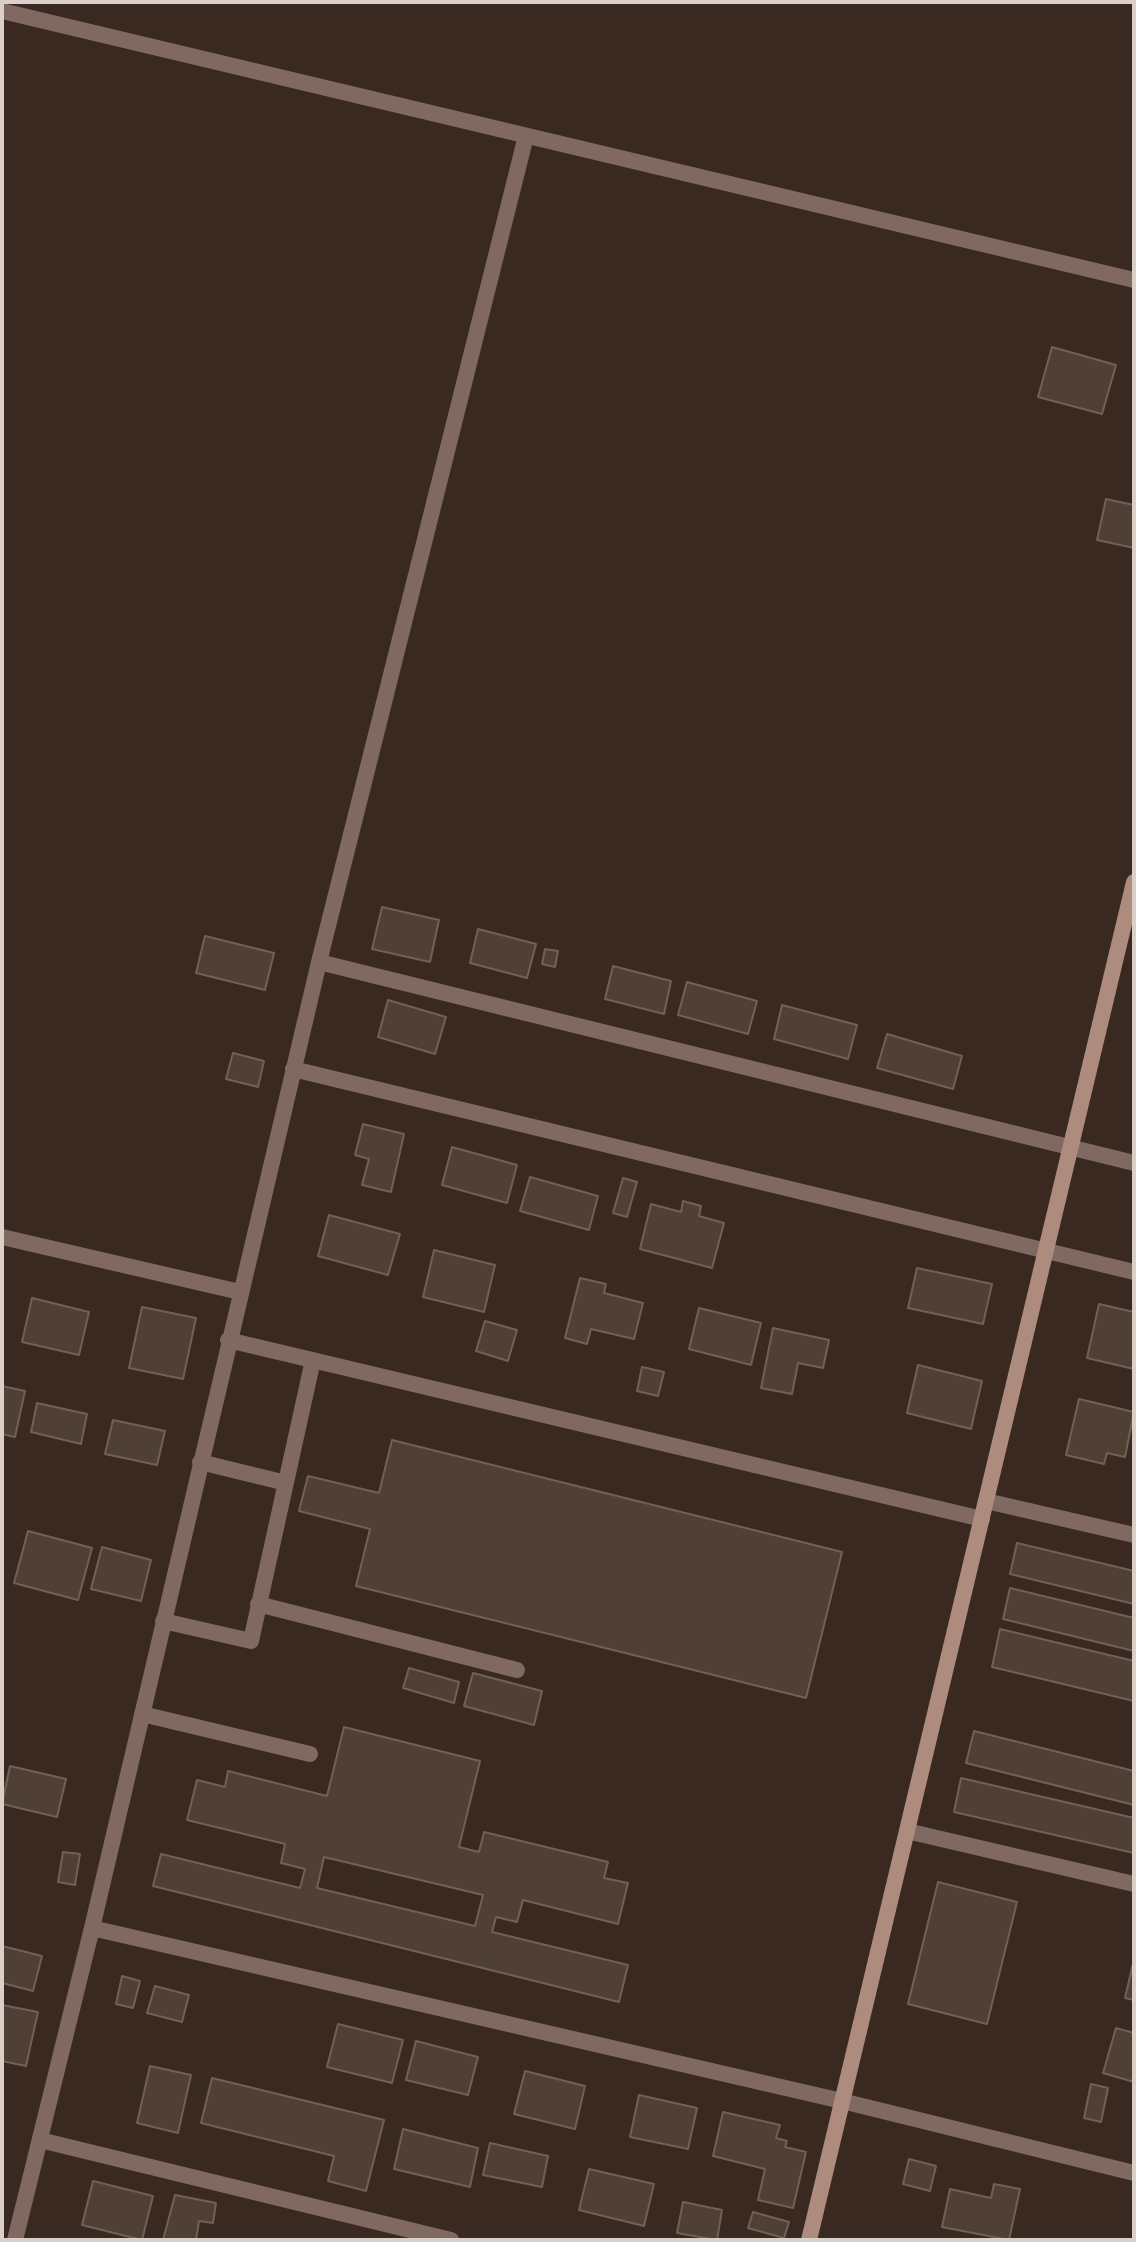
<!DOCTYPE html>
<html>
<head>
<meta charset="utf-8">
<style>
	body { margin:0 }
	#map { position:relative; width:1136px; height:2242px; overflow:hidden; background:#392920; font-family:Quicksand,sans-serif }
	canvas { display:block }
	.frame { position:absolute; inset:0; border:4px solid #dacfc9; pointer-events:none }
</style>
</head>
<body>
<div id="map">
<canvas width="1136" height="2242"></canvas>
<div class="frame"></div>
</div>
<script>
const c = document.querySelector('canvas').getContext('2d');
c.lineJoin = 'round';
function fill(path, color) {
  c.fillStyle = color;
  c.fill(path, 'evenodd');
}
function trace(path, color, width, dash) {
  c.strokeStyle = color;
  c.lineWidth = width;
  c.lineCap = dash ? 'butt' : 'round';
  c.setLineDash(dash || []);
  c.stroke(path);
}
const building = new Path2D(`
	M1052,347L1116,365L1102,414L1038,397Z
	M1106,499L1134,505V548L1097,540Z
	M382,907L439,920L430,962L372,949Z
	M478,929L536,944L527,978L470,963Z
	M205,936L274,953L265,990L196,973Z
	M545,949L558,951L555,967L542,964Z
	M613,966L671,981L664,1014L605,999Z
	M687,982L757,1001L748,1034L678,1015Z
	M388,1000L446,1017L435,1054L378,1037Z
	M782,1005L857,1025L848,1059L774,1039Z
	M887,1034L962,1056L953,1089L877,1068Z
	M233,1053L264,1061L258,1087L226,1079Z
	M363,1124L404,1134L391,1192L362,1185L369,1159L355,1155Z
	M452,1147L517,1165L507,1203L442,1185Z
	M530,1177L598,1196L589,1230L520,1211Z
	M623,1178L637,1182L627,1217L613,1213Z
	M683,1201L701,1206L699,1216L724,1223L712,1268L640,1249L651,1204L681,1212Z
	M329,1215L400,1234L388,1275L318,1256Z
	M434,1250L495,1265L484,1312L423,1297Z
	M917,1268L992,1284L983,1324L908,1308Z
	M580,1278L606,1284L604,1293L643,1303L634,1339L591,1329L587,1344L565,1338Z
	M32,1298L89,1312L79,1355L22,1342Z
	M1099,1304L1134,1312V1369L1087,1358Z
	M142,1307L196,1318L183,1379L129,1368Z
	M699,1308L761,1323L751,1365L689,1349Z
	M485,1321L517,1330L508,1361L476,1351Z
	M773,1328L829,1340L823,1368L798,1363L792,1394L761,1388Z
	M918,1365L982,1381L971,1429L907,1413Z
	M642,1367L664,1372L658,1396L637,1391Z
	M2,1386L25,1391L15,1437L2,1434Z
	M1079,1399L1134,1412L1125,1457L1107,1453L1104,1464L1066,1455Z
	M37,1403L87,1414L81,1444L31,1432Z
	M113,1420L165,1431L157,1465L105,1454Z
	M392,1440L842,1552L806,1698L356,1586L370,1529L299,1511L308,1476L379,1493Z
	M28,1531L92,1548L78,1600L14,1583Z
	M1017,1543L1134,1571V1604L1010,1574Z
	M102,1547L151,1560L141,1601L91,1589Z
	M1010,1588L1134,1618V1651L1003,1619Z
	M1000,1629L1134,1661V1701L992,1667Z
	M409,1668L459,1682L454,1703L403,1688Z
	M473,1673L542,1691L534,1725L464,1706Z
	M344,1727L480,1761L459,1847L479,1852L484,1832L608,1862L604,1878L628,1883L618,1924L523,1900L517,1922L496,1917L492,1932L628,1965L619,2002L153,1886L161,1854L300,1888L305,1869L281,1863L285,1844L187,1820L197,1780L225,1787L228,1771L327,1796ZM324,1857L483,1895L475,1926L317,1888Z
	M974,1731L1134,1771V1805L966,1763Z
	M10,1766L66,1779L57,1817L2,1804Z
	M961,1778L1134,1818V1853L954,1812Z
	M63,1852L80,1854L75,1885L58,1882Z
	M938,1882L1017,1902L987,2024L908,2004Z
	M2,1946L42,1956L33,1991L2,1983Z
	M1134,1959V2000L1125,1998Z
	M122,1976L140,1981L133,2008L116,2004Z
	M155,1986L189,1995L182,2022L147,2013Z
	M2,2005L38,2012L26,2066L2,2061Z
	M338,2024L403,2040L392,2083L327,2067Z
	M1116,2028L1134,2033V2082L1103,2073Z
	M416,2041L478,2057L468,2095L406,2080Z
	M150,2066L191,2075L178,2133L137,2123Z
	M525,2071L585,2086L575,2129L514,2114Z
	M212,2078L384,2120L366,2191L328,2181L334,2156L201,2123Z
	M1091,2084L1108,2088L1101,2122L1084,2118Z
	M639,2095L697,2108L688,2149L630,2137Z
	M723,2112L780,2125L776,2138L787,2141L785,2147L806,2152L793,2208L758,2200L765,2169L713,2156Z
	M403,2129L478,2148L470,2187L394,2169Z
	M490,2143L548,2156L542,2187L483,2175Z
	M909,2159L936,2166L930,2191L903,2184Z
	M589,2169L654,2184L644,2226L579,2210Z
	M93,2181L153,2196L142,2240L82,2225Z
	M994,2184L1020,2189L1009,2240L942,2227L950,2189L991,2198Z
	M175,2195L216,2203L213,2223L199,2221L196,2240H163Z
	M683,2202L722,2210L717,2240L677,2233Z
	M753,2212L789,2222L784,2238L748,2228Z`);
const lane = new Path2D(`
	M200,1462L286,1483
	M258,1604L517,1670
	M163,1621L251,1641L313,1360
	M142,1714L310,1754`);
const street = new Path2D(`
	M2,11L1134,280
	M319,962L1134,1163
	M293,1069L1134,1272
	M2,1237L240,1292
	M228,1340L982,1519
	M986,1501L1134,1535
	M907,1831L1134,1884
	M92,1928L842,2101L1134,2173
	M40,2140L451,2240
	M15,2240L92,1928L319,962L526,136`);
const secondary = new Path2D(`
	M809,2240L1134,882`);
fill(building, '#4f3f35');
trace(building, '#726056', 2);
trace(lane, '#7f6961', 16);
trace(street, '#7f6961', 16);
trace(secondary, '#ad8b7d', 16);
</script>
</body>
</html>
